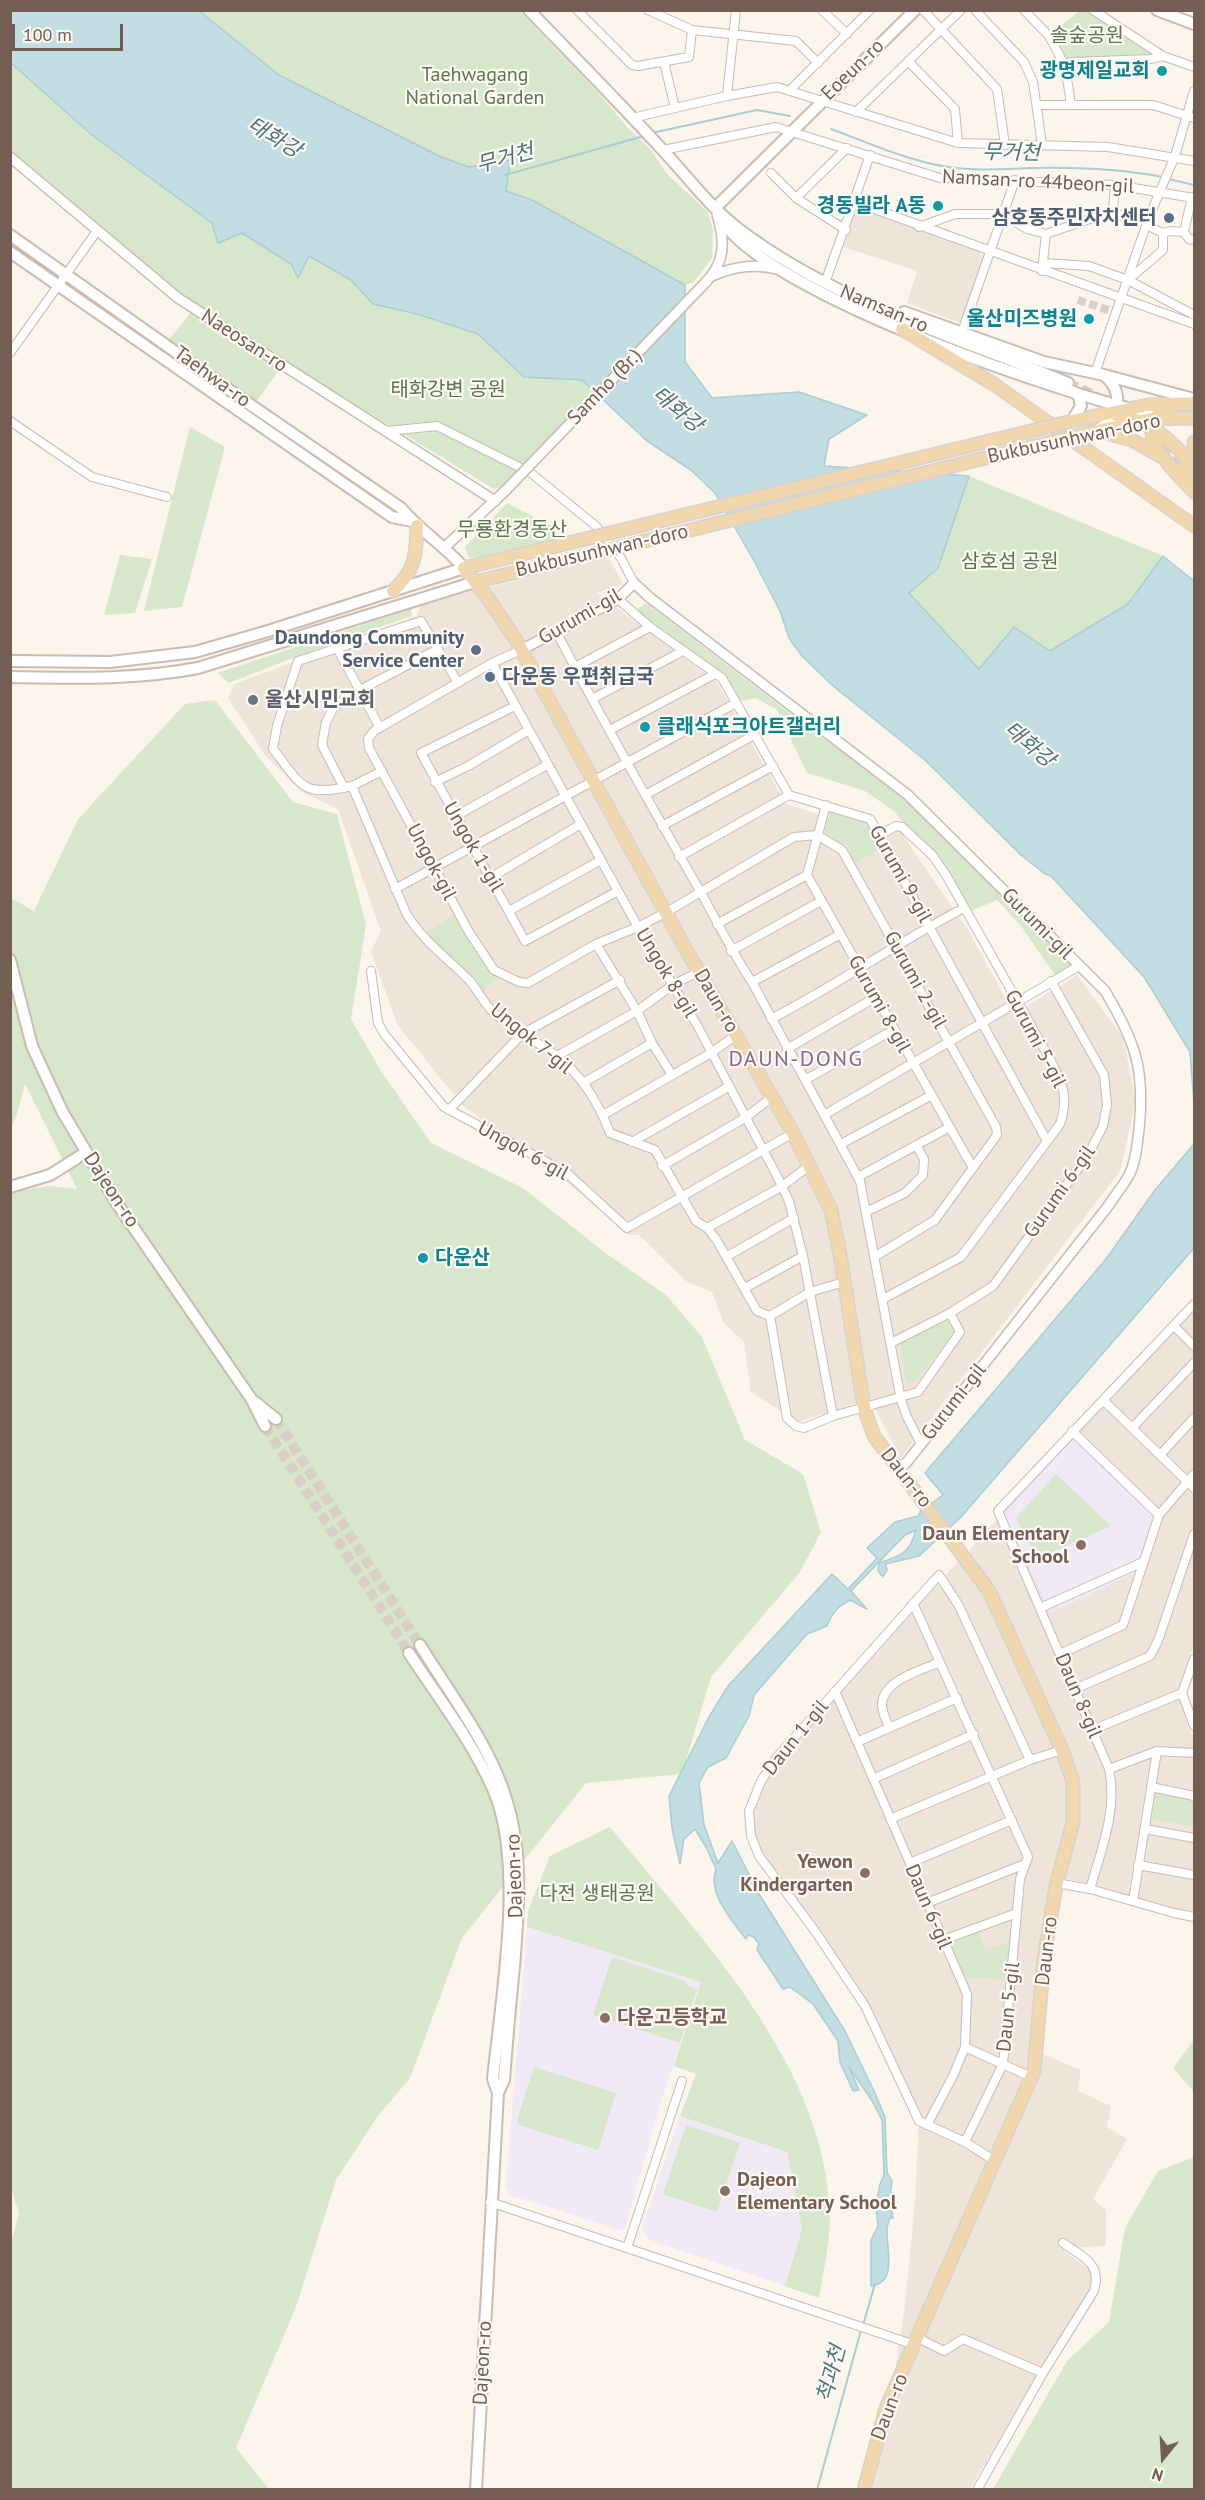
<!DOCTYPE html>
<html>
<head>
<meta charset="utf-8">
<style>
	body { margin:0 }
	#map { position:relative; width:1205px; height:2500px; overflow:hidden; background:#fbf5ec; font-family:"PT Sans",sans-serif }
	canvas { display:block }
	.frame { position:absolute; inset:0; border:12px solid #745d52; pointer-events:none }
	.north { position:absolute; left:1133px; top:2428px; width:60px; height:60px; -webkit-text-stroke:4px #fdf9f3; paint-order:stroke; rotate:198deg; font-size:16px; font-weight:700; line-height:24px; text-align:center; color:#745d52 }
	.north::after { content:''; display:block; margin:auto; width:21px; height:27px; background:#745d52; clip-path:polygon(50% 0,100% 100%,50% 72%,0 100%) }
	.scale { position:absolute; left:12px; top:24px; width:111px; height:27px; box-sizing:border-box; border:3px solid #745d52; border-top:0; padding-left:8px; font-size:18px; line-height:21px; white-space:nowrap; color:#745d52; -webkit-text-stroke:4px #fdf9f3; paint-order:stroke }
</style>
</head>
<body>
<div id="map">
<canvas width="1205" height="2500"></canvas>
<div class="frame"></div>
<div class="north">N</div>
<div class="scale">100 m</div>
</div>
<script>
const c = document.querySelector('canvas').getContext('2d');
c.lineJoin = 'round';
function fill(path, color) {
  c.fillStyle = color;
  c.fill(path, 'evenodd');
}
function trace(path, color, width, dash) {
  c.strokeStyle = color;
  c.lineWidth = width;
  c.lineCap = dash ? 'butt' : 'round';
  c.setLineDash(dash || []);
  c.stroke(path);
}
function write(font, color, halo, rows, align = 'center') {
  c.font = font + ' "PT Sans","Noto Sans KR",sans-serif';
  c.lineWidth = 4.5;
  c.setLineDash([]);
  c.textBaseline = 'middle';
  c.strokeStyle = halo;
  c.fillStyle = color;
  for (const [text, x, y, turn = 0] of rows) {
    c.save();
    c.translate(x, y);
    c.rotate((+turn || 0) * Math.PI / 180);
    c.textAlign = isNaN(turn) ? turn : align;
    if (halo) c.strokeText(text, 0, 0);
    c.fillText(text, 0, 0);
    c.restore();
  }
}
const residential = new Path2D(`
	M864,210L979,252L983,259L961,323L907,303L917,271L843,247L855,213Z
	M609,558L623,584L597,593L717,682L786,804L866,830L900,831L968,930L1014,1014L1077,975L1123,1037L1136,1101L1120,1171L901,1458L870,1399L798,1422L751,1392L744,1342L724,1323L712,1292L686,1281L639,1235L627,1234L562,1178L462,1105L397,1024L371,951L381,931L338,809L302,792L265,755L228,698L234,684L417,616L421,606L461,594Z
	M1194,1311V1644L1178,1692L1188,1728L1194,1736V1913L1170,1909L1088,1883L1062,1878L1050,1963L1040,2053L1081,2070L1078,2091L1111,2106L1107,2127L1127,2139L1093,2199L1106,2210V2246L1061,2248L1091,2271L1093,2283L970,2489H873L887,2425L905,2305L915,2203L919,2116L860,1990L812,1919L760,1853L754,1835V1810L766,1781L779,1759L896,1627L966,1554L1019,1493Z`);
const education = new Path2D(`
	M1074,1438L1153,1516L1135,1573L1050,1613L1004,1514Z
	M527,1927L701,1982L662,2099L624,2231L510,2195L506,2185Z
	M680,2116L787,2152L802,2229L785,2286L650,2240L642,2230Z`);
const green = new Path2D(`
	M196,11H520L602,97L626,126L651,150L666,173L708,212L713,231L712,258L694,282L685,285L532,200L506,191L509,160L469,167L439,156L279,75Z
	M1079,11H1093L1163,56L1065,66L1049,36Z
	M11,63L92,135L213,223L242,233L291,264L299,277L309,256L351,280L373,304L417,314L478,334L524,377L582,380L595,392L502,487L494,489L278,358L167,284L11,150Z
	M192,311L280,369L254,405L167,342Z
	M190,427L225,447L182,607L144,611Z
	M969,476L1163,556L1128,604L1050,651L1013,627L979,669L909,593L938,567Z
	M507,503L552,526L558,542L498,556L469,558L465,547Z
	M120,555L152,559L135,613L104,615Z
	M646,603L817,734L916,803L1079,966L1057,978L1021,926L997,900L971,911L939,865L909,833L895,812L865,791L807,773L777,710L756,698L741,701L702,664L634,612Z
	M411,609L412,616L298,656L229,683L217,673Z
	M215,700L293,802L337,814L366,925L351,1019L381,1071L431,1143L523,1188L604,1252L666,1295L702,1337L745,1440L803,1474L821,1532L800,1572L711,1677L682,1774L586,1783L462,1938L410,2078L377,2117L336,2180L296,2307L236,2448L269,2489H11L10,2247L19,2213L10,2185L11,1192L49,1186L77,1189L25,1084L17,1114L11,1128V898L34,911L78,819L185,704Z
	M831,809L866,821L884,847L855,863L850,862L848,858L850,846L823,835Z
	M457,914L498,975L481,995L422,934Z
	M944,1319L951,1322L953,1335L917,1379L909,1383L905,1378L901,1344Z
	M1056,1474L1111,1526L1037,1559L1016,1518Z
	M1157,1791L1194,1799V1827L1152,1819Z
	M610,1827C701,1939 826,2064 830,2217C830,2245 823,2271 819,2298L785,2286L802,2229L787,2152L680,2116L696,2074L674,2066L701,1982L527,1927L528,1911L550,1856Z
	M976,1929L986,1950L1008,1943V1980L964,1977L950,1944Z
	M612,1957L685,1981L688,1986L697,1989L680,2043L593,2015Z
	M1194,2040V2092L1173,2068Z
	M534,2067L616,2093L598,2150L519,2125L517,2120Z
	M686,2125L740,2143L717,2212L663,2194Z
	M1194,2157V2489H993L1067,2361L1109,2322L1125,2228L1158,2171Z`);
const water = new Path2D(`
	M11,11H199L279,75L439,156L469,167L510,160L506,191L532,200L685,285V362L712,398L799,392L867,415L829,439L824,466L969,476L938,568L909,593L979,669L1014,627L1050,651L1128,604L1163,556L1194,581V1104L1190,1052L1144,977L1051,876L1045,874L1022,856L926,761L832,685L802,656L789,638L780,611L753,559L715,493L691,470L647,441L582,380L524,377L478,334L417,314L373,304L351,280L309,256L298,278L291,264L242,233L218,243L212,223L92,135L11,63Z
	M1194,1144V1248L961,1517L919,1556L885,1564L887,1570L883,1577L878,1571L879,1563C902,1555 909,1554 916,1530L905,1535L851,1591L867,1609L850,1600C838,1606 832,1613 827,1626L807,1634L754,1695L749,1716L726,1758L708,1767L699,1783L704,1825L718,1863L732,1841L759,1894L845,2031L874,2091L885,2117L887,2172L892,2181L890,2199L893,2218H890C888,2223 886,2228 887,2233C887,2251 897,2283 871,2286V2240L878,2226L876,2206L880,2184L884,2175L882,2120L871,2099L849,2067L859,2090L853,2091L840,2062L838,2041L813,2004L790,1987L783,1989L757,1950L759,1944L754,1937L748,1935L746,1939C732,1920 707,1894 716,1869L706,1847L695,1829L684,1839L680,1864L672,1828L669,1796L709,1717L728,1686L832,1574L848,1589L877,1558L867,1548L895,1522L918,1516L920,1512L943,1495L925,1473L1106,1259L1155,1190Z`);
const stream = new Path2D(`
	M831,129C869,143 908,161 948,167C976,171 1003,169 1031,168C1074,167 1120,169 1163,177
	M652,133L757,110L790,116
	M505,175L644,136
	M1168,179L1194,185
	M863,2325L875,2284
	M817,2490L861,2330`);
const minorTunnel = new Path2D(`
	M1078,300L1111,311`);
const secondaryTunnel = new Path2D(`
	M1068,383L1096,396
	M1152,436L1184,467
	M276,1419L420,1645
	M265,1426L409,1653`);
const minor = new Path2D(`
	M577,10L632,65L638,66L689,57L692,30
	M648,10L692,30L796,41L818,63
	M822,10L847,34
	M923,10L997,89L1005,145
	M975,10L1024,62L1033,82L1042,144
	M1024,10L1049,36L1065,66L1071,104
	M1093,10L1163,56
	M908,61L955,109L958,143
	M664,62L675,108
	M1065,66L1072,62L1151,59L1163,56L1194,67
	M789,91L870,10
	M727,96L736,10
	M1038,105H1153L1194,118
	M856,112L961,10
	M632,118L727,96L777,87L958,143L1108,147L1194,161
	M663,150L776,127L940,178L1115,185L1194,198
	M771,173L796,198L846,230
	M1115,185L1113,211L1127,219L1149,217
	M796,198L847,148
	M855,202L1194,324
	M1146,225L1163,233L1171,231L1184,232L1189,239L1194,240
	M919,227L955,214H1003L1027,229L1046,234
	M1184,232L1192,197
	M1163,233V250L1128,280L1194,315
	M1043,263L1089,266L1128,280
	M1042,271L1046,234L1113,211
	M825,283L870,155
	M962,332L1015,180
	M10,353L97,231
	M1095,373L1149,217L1175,156L1194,91
	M10,421L92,477L167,497
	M387,431L437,426L531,473L597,527L621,558L634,583
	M618,599L650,627L722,678L789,795L870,819L1047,1141
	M556,631C601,719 651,805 700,891C717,921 732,952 752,982L860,1181L901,1400L907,1417L921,1444
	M337,648L380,728
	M521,650L492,663L374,731L368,739L369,748L469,932L494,970L519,982L528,983L596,944L638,927L665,913L794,837L817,835L842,850L996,1127L997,1135L935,1220L874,1257
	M492,663L638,927L697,1025L777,1176L789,1201L803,1256L833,1416
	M575,667L650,627
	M592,699L683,651
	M515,706L421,753L525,941L618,891
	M610,730L715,674
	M382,771L352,786L406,913C422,940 447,958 469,980C478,990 484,1004 494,1013C513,1029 535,1040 555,1055C581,1074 599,1104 610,1133L655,1150L696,1221L707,1228L716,1239L757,1311L770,1316L787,1418L796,1426L804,1428L833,1416L918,1392L960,1332L950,1313L993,1286L1088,1155L1103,1126L1107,1105L1104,1075L1051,981
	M435,782L468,766L529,730
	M352,786C301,797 303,787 273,749L277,726L298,661L421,621L458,683
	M344,788L322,745L326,722L334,707L360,690L438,649
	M645,795L754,735
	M826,805L807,875L973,1168
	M456,816L547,765
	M662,826L773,766
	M880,835L896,826L902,827L933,856L946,875L1050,1059C1063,1084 1069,1097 1060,1124L961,1257L883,1299
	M679,857L789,795
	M490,878L581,824
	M395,889L736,703
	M509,911L601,860
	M717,924L807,875
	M596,944L637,1011L652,1043L672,1075
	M731,951L821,901
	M371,971L378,1023L385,1035L444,1107L567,1173L627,1228L793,1133
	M752,982L839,935
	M771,1019C837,985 898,942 964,908
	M787,1049L876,997
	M557,1056L637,1011L674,984L699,972
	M805,1080L893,1030
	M583,1083L652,1043
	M449,1110L522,1034L620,980
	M603,1115L711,1053L736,1035
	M824,1115L1079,966
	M632,1142L728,1087
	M841,1144L930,1096
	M662,1166L745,1118L772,1097
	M858,1177L948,1128
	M866,1212L905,1193L923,1175L924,1159L916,1145
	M707,1228L781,1187L809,1166
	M726,1257L794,1218
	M745,1288L803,1256
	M770,1316L810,1292L844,1282
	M1174,1326L1194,1346
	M891,1343L950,1313
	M1103,1400L1194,1488
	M1132,1428L1194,1363
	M1072,1431L1159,1515
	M1160,1455L1194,1418
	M913,1603L1028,1857L1020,1879L1003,2064L965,2142
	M1040,1608L1143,1562
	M1060,1654L1123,1625L1159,1515L1194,1474
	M1194,1659L1182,1693L1194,1726
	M1075,1689L1150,1656L1158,1641L1194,1534
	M835,1691L967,1994L965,2047L953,2076L927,2125
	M889,1728C887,1721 882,1713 882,1705C882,1680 922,1670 940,1662
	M1092,1730L1182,1693
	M857,1742L957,1698
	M1109,1769L1157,1751L1194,1753
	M873,1779L974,1734
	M1151,1787L1194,1796
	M890,1819L1030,1760L1062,1750
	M1145,1829L1194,1838
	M910,1863L1012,1820
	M1138,1865L1194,1875
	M1057,1883L1090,1889L1174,1913L1194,1917
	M1090,1889C1101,1851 1118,1809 1109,1769L998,1511L1194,1304
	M1133,1901L1157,1751
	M927,1903L1025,1864
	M943,1940L1017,1913
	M965,2047L1031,2077
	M995,2161L965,2142L919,2121L865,2006L815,1931L759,1856L751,1836L749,1811L761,1781L777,1757L939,1575L959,1606L1030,1760
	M490,2202L915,2345
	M627,2248L682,2081
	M918,2338L944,2351L963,2339L1043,2373L1094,2291C1102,2263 1083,2257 1063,2243
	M977,2490L1043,2373`);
const tertiary = new Path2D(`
	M10,157L178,298L495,501
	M712,276C732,267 756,263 777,269
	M705,283C726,262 725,241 717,214
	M445,547L506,490
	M521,650L618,599L634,583L649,597L908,795L1105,991C1136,1043 1145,1069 1139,1130C1137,1144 1136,1162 1129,1175C1124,1185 1115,1195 1109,1205L907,1462L900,1468`);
const secondary = new Path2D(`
	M529,10C572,55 616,99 658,145C685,173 708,206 740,230C838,304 956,336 1068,383
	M1157,10L1194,24
	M715,208L915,10
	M721,219C765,294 1071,398 1161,416
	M10,235L245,401L401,508C419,530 445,546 464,568L268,631L195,652L110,662L10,661
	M10,252L392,517L412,521
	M904,312L1044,362L1104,375L1194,399
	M1072,421L1081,406L1079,396L1072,391
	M1097,430C1120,419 1125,392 1104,375
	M10,677C74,678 135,680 198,668L475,582
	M10,960L32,1046L62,1111L116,1202L252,1400L265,1426
	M10,1187L50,1175L85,1153
	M255,1402L276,1419
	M420,1645C447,1689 485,1739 502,1787C524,1846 519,1905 514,1967C510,2004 507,2042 504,2080L498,2093L476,2490
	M409,1653C437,1696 472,1741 493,1789C526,1864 501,1998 493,2079L498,2093`);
const primary = new Path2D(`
	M902,329L995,385L1194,526
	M1173,405C1123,426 1174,470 1194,492
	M1114,414C1150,420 1171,440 1194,466
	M1072,421L1148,405L1194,403
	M1092,432L1151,419L1194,418
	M1102,432L1132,440L1160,456
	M1194,442V461
	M1184,467L1194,479
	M577,541L464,568L485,594L516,640L688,953L793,1133L831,1210L841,1260L864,1408L874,1436L989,1591L1062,1750L1073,1782V1822L1056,1886L1044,1958L1034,2071L886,2408L864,2490
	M475,582L596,553
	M393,591C416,569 416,556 417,526`);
const tertiaryBridge = new Path2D(`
	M506,490L705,283`);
const primaryBridge = new Path2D(`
	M577,541L1072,421
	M596,553L1092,432`);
const markers = [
	[1162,71,6,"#0f9aa8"],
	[938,206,6,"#0f9aa8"],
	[1169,218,6,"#5c6f8a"],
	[1089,319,6,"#0f9aa8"],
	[476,650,6,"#5c6f8a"],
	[490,677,6,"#5c6f8a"],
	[253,700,6,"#6b7280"],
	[645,727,6,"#0f9aa8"],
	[423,1258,6,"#0f9aa8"],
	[1081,1545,6,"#8d6e63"],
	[865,1873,6,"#8d6e63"],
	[605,2018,6,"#8d6e63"],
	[725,2191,6,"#8d6e63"]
];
const parkNames = [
	["솔숲공원",1087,36],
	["Taehwagang",475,75],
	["National Garden",475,98],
	["태화강변 공원",448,390],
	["무룡환경동산",512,530],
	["삼호섬 공원",1010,562],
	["다전 생태공원",597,1894]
];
const streetNames = [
	["Eoeun-ro",853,70,-44],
	["Namsan-ro 44beon-gil",1038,182,3],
	["Namsan-ro",884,309,23],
	["Naeosan-ro",244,341,33],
	["Taehwa-ro",212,377,36],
	["Samho (Br.)",605,387,-46],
	["Bukbusunhwan-doro",1074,439,-12],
	["Bukbusunhwan-doro",602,551,-13],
	["Gurumi-gil",580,617,-30],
	["Ungok 1-gil",473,847,60],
	["Ungok-gil",431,862,62],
	["Gurumi 9-gil",900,874,61],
	["Gurumi-gil",1037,924,45],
	["Ungok 8-gil",666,973,59],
	["Gurumi 2-gil",915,980,61],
	["Daun-ro",716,1001,60],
	["Gurumi 8-gil",879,1004,61],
	["Ungok 7-gil",531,1039,39],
	["Gurumi 5-gil",1035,1039,62],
	["Ungok 6-gil",523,1151,29],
	["Dajeon-ro",111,1190,57],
	["Gurumi 6-gil",1060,1192,-55],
	["Gurumi-gil",954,1402,-52],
	["Daun-ro",906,1478,52],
	["Daun 8-gil",1078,1696,67],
	["Daun 1-gil",796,1738,-51],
	["Dajeon-ro",515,1876,-92],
	["Daun 6-gil",928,1907,67],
	["Daun-ro",1047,1951,-83],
	["Daun 5-gil",1009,2007,-84],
	["Dajeon-ro",483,2363,-87],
	["Daun-ro",890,2407,-69]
];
const cultureNames = [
	["광명제일교회",1150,71],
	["경동빌라 A동",926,206],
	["울산미즈병원",1077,319],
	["클래식포크아트갤러리",657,727,"left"],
	["다운산",435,1258,"left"]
];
const serviceNames = [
	["삼호동주민자치센터",1157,218],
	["Daundong Community",464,638],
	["Service Center",464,661],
	["다운동 우편취급국",502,677,"left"]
];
const worshipNames = [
	["울산시민교회",265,700]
];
const educationNames = [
	["Daun Elementary",1069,1534],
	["School",1069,1557],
	["Yewon",853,1862],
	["Kindergarten",853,1885],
	["다운고등학교",617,2018,"left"],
	["Dajeon",737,2180,"left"],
	["Elementary School",737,2203,"left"]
];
const waterNames = [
	["태화강",274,138,31],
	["무거천",1011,153,1],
	["무거천",505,159,-15],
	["태화강",677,410,40],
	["태화강",1029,745,40],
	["척과천",832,2374,-75]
];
const quarterNames = [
	["DAUN-DONG",796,1060]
];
fill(residential, '#eee4d9');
fill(education, '#f2e9f7');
fill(green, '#d7e7cc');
fill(water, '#c3dee3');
trace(water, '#aacdd3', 1.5);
trace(stream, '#aacdd3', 2);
trace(minorTunnel, '#d9cfc6', 8, [8, 4]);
trace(secondaryTunnel, '#d9cfc6', 10, [10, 5]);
trace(minor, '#cabbb0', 10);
trace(tertiary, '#cabbb0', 12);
trace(secondary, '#ccbbaf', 14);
trace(primary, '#d8d2cf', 15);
trace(minor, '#fff', 8);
trace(tertiary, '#fff', 9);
trace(secondary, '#fff', 10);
trace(primary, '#f0d7ae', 12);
trace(tertiaryBridge, '#cabbb0', 12, []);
trace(primaryBridge, '#d8d2cf', 15, []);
trace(tertiaryBridge, '#fff', 9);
trace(primaryBridge, '#f0d7ae', 12);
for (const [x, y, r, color] of markers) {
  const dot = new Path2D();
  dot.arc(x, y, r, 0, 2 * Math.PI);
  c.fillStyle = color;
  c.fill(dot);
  trace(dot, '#fdf9f3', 2);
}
write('20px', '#58784b', '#fdf9f3', parkNames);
write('20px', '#745d52', '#fdf9f3', streetNames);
write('bold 20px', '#0d838f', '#fdf9f3', cultureNames, 'right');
write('bold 20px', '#4e5e75', '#fdf9f3', serviceNames, 'right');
write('bold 20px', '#5b616d', '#fdf9f3', worshipNames, 'left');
write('bold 20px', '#785e54', '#fdf9f3', educationNames, 'right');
write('italic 21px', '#4a757d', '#fdf9f3', waterNames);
c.letterSpacing = '1.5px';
write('22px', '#826a8e', '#fdf9f3', quarterNames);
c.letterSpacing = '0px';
</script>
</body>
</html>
